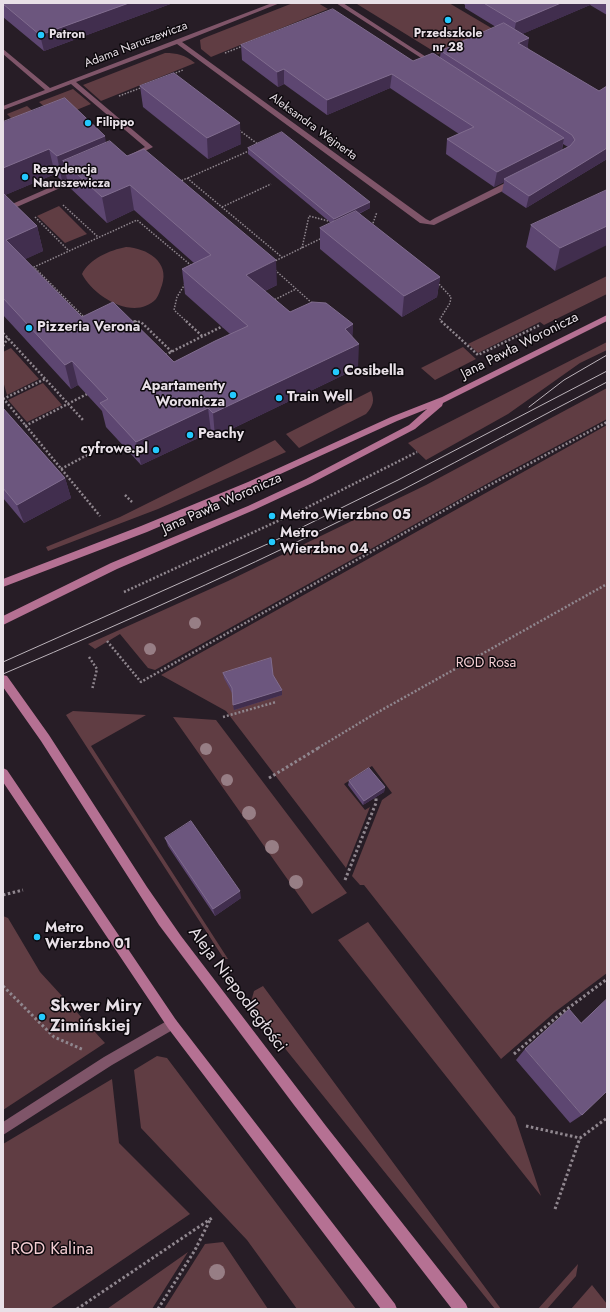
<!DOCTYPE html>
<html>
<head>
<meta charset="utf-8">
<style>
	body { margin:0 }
	#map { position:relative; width:610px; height:1312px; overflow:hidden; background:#271d26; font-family:Jost,sans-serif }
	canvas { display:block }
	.frame { position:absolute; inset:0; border:4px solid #e8e0e7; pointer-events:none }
</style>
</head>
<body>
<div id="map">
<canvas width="610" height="1312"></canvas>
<div class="frame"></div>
</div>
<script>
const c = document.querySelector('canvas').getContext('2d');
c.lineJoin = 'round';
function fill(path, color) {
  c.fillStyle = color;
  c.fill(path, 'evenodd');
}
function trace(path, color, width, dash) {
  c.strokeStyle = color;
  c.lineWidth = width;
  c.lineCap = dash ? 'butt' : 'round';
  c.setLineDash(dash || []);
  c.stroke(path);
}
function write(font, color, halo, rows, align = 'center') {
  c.font = font + ' Jost,sans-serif';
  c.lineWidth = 3;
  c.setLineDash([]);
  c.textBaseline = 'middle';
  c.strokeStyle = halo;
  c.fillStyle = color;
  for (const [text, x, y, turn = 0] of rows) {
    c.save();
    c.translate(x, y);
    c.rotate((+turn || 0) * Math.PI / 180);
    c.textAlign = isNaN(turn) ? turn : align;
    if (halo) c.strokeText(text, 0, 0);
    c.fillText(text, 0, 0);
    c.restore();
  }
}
const green = new Path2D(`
	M293,3H318L328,9L211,57L201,49L200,40L204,38Z
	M360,3H449L493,29L438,54L357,4Z
	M165,53C177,53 185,55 195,63L101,101L83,85Z
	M73,89L91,104L57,118L39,102Z
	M27,106L45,122L13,120L7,114Z
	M59,206L87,234L65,243L37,216Z
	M126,247C147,248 170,262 162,285C160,290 159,295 156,299C134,322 93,296 82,274C89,259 110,250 126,247Z
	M607,276V294L544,325L540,322L478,353L468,344Z
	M607,342V350L580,363L508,414L426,460L408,443Z
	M463,347L476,359L435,380L421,368Z
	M11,348L39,379L7,395L3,381V352Z
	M43,383L62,405L27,422L8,400Z
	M607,388V419L499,477L155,670L148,668L120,634L95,649L88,644L228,581L426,485Z
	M371,391C375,401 373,406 366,414L299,448L286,434Z
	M607,425V973L555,1012L501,1059L364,885H360L352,876L382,800L392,793L372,766L344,784L365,810L370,807L346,868L226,711L161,675Z
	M275,440L286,452L158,509L48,551L46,547L120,517Z
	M73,711L146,715L91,746L228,959H224L66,715Z
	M173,717L216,720L347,893L312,914Z
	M3,916L8,918L40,972L105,1043L3,1110Z
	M368,922L515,1117L541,1196L338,940Z
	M263,986L501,1309H495L279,1041L251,1002L254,991Z
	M157,1056L167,1058L356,1309H297L247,1240L141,1128L134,1070Z
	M112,1079L119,1143L190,1214L50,1309H3V1144Z
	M223,1242L268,1309H164L205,1244Z
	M188,1252L152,1309H107Z
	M578,1264L576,1276L547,1309H538Z
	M592,1285L607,1304V1309H571Z`);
const pathFar2 = new Path2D(`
	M225,53L243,46
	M173,74L183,70
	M119,96L143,87
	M239,130L259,145
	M188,178L251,150
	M179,182L187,178L283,258
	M63,205L98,237
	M222,207L271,184
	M35,217L69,251
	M372,226L377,212
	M302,248L309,216L332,222
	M273,262L322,238
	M275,270L312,303
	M437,282L451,297L450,303L440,319L442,322
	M185,284L177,297L174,310L187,322
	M272,301L296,289
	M86,317L83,316L34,267L137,220L193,267
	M130,321L140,322`);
const pathFar1 = new Path2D(`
	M130,321L141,322L172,352
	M186,321L202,336
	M441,321L478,355L540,325
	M3,333L83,420
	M3,346L8,338
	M165,355L225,325
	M3,398L100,516
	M3,399L45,379
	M25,426L89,393
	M61,469L89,454
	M125,495L132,502
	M124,592L306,508L417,452
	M107,641L141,682L475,493L607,422
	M89,657L97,669L92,690
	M223,717L276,702
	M318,748L371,716L607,584`);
const path = new Path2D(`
	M269,778L320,747
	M345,880L376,803V797
	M3,895L23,890
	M3,986L54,1037L84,1050
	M514,1054L559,1015L607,979
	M526,1126L580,1138L607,1118
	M555,1209L580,1138
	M77,1309L212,1218
	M158,1309L195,1250L211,1218`);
const lane = new Path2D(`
	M172,1018L176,1020L178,1024L176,1028L112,1065L3,1135V1122L104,1057Z`);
const street = new Path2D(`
	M272,3H280L182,42L426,219L430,221L435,218L511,180H517V184L434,225L420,223L177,44L76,82L153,147L135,156L130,155L145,147L71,84L3,110V106L45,90L3,54V49L50,88Z
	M336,3H343L437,64L432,65Z
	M76,176H79L83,178L3,213V208Z`);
const secondary = new Path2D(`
	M607,315V321L443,403L442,406L415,429L312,483L254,510L117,569L3,625V616L111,563L248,506L306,479L409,425L427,409L397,421L254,486L147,532L3,587V579L141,526L248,482L391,417L442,397Z
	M3,675L7,676L49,735L147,887L181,936L326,1126L466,1304L468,1309H452L294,1105L159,925L41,741L3,687Z
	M3,768L7,770L176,1020L395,1304L397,1309H381L168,1028L3,782Z`);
const tram = new Path2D(`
	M529,407L564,380L607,355
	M3,662L272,542L398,480L607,371
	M3,674C139,616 273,556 404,489C472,454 539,417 607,382`);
const trees = [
	[195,623,6],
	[150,649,6],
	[206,749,6],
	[227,780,6],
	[249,813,7],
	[272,847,7],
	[296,882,7],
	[217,1272,8]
];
const wall = new Path2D(`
	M3,3H173L44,51L3,17Z
	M463,3H607V15L590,5L522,34L528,48L607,159L526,208L502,192L504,182L494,187L446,154L447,139L459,134L390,88L327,115L284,84L278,87L242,60L241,45L413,61L440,57L441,51L496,27L465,8V5ZM563,144L568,147L562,150Z
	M140,86L241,144L208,159L143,107Z
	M3,122L106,143L127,156L277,285L265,291L290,312L353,324L352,337L358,368L215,437L211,432L141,465L106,427L102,411L78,385L71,389L3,315ZM55,174L62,181L67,179L68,186L107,223L134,210L194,263L182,269L185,294L230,334L174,362L82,317L25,259L43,251L37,226L5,195Z
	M248,148L370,202V208L359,214L440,277L437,297L402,317L320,249V228L331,223L248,154Z
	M607,190L555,271L526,247L531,225Z
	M3,408L65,478L71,498L24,523L3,498Z
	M223,673L273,675L282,690V695L234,710L232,693L224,678Z
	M349,781L385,787L384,792L363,805L348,785Z
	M165,838L241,898L215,916L168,846Z
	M525,1049L582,1115L570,1123L516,1060Z`);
const shadedWall = new Path2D(`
	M129,3H173L44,51L40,35Z
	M561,3H591L590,5L513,38L516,22Z
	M529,38L527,51L518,43Z
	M284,69V84L278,87L277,72Z
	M392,74L390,88L327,115V100Z
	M240,123L241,144L208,159L207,138Z
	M105,136L109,161H63L67,179L62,181L57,156Z
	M564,138L561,153L504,179V182L494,187L497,172Z
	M607,148V159L526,208L529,196Z
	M49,149L55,174L3,196V168Z
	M130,185L134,210L107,223L102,197Z
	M370,202V208L334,225V219Z
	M37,226L43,251L13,265L6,240Z
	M607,226V245L555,271L560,248Z
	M276,260L277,285L248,299L246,275Z
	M440,277L437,297L402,317L404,296Z
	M353,324L352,348L359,344L358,368L215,437L213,413Z
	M72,361L78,385L71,389L65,365Z
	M208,408L211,432L141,465L136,442Z
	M65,478L71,498L24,523L17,505Z
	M282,690V695L234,710L233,705Z
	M385,787L384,792L363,805L364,801Z
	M240,891L241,898L215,916L213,909Z`);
const building = new Path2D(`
	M3,3H129L40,35L3,4Z
	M484,3H561L516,22Z
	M333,9L413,61L433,53L564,138L497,172L447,139L474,127L392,74L327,100L284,69L277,72L241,45Z
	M504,23L529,38L518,43L599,91L607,86V148L529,196L504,179L570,146L575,140L572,135L441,51Z
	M174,73L240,123L207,138L140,86Z
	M65,98L105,136L57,156L49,149L3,168V122Z
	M282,132L370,202L334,219L248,148Z
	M110,141L127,156L144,149L276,260L246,275L290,312L312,302L326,303L353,324L345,329L359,344L213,413L208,408L136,442L100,403L108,399L72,361L65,365L3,298V193L37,226L6,240L82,317L113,302L174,362L215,341L248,326L182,269L211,255L130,185L102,197L63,161Z
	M607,190V226L560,248L531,225Z
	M356,211L440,277L404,296L320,228Z
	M3,408L65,478L17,505L3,488Z
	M271,658L273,675L282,690L233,705L232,688L223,673Z
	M369,768L385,787L364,801L349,781Z
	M191,821L240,891L213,909L165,838Z
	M607,999V1091L582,1115L525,1049L569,1009L581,1023Z`);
const markers = [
	[448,20,4,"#24c9fe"],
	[41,35,4,"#24c9fe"],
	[88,123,4,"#24c9fe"],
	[25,177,4,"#24c9fe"],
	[29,328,4,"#24c9fe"],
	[336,372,4,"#24c9fe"],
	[233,395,4,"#24c9fe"],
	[279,398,4,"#24c9fe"],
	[190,435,4,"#24c9fe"],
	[156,450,4,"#24c9fe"],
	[272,516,4,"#24c9fe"],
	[272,542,4,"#24c9fe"],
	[37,937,4,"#24c9fe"],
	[42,1017,4,"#24c9fe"]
];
const farPoinames = [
	["Przedszkole",448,34,"center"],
	["nr 28",448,48,"center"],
	["Patron",49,35],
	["Filippo",96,123],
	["Rezydencja",33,170],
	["Naruszewicza",33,184]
];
const farStreetnames = [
	["Adama Naruszewicza",136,45,-21],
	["Aleksandra Wejnerta",313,127,36]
];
const poiNames = [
	["Pizzeria Verona",37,328],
	["Cosibella",344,372],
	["Apartamenty",225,387,"right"],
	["Woronicza",225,403,"right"],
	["Train Well",287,398],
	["Peachy",198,435],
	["cyfrowe.pl",148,450,"right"],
	["Metro Wierzbno 05",280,516],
	["Metro",280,534],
	["Wierzbno 04",280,550],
	["Metro",45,929],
	["Wierzbno 01",45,945]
];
const streetNames = [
	["Jana Pawła Woronicza",520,346,-27],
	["Jana Pawła Woronicza",222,504,-24]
];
const parkNames = [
	["ROD Rosa",486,664]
];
const nearStreetnames = [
	["Aleja Niepodległości",237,990,53]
];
const nearPoinames = [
	["Skwer Miry",50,1007],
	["Zimińskiej",50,1027]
];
const nearParknames = [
	["ROD Kalina",52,1250]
];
fill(green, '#603d43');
trace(pathFar2, '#90878f', 1.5, [1.5, 1.5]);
trace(pathFar1, '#90878f', 2.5, [2, 2]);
trace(path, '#90878f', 3, [2.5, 2.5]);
fill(lane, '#7f5569');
fill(street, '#7f5569');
fill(secondary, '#b57193');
trace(tram, '#bcb4bb', 1);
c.fillStyle = '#977e85';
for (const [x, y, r] of trees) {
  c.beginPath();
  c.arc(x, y, r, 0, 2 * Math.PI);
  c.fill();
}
fill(wall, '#5d4671');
fill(shadedWall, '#412e4e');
fill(building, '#6c567e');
trace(building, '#806c8e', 1);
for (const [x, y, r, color] of markers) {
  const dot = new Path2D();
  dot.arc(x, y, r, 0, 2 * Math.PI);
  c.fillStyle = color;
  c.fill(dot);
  trace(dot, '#0d090d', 1.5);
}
write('bold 12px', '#e8e0e7', '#0d090d', farPoinames, 'left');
write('12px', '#e8e0e7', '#0d090d', farStreetnames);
write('bold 14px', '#e8e0e7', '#0d090d', poiNames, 'left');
write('14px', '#e8e0e7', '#0d090d', streetNames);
write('14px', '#f3cdd2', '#0d090d', parkNames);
write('17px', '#e8e0e7', '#0d090d', nearStreetnames);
write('bold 17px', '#e8e0e7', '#0d090d', nearPoinames, 'left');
write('17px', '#f3cdd2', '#0d090d', nearParknames);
</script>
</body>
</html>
